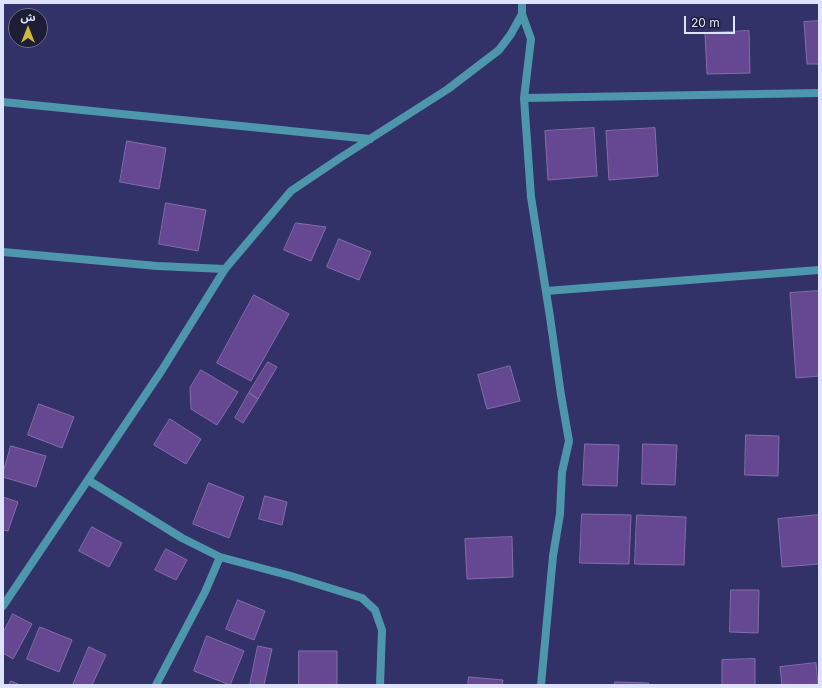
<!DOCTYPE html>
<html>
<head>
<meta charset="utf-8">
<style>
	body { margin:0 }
	#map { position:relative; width:822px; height:688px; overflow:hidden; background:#323268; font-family:Inter,"Noto Sans Arabic",sans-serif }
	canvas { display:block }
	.frame { position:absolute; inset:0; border:4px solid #dfe2fd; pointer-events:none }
	.north { position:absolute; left:8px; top:8px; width:40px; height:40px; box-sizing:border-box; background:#1d1e36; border:1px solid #6b6c86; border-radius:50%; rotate:0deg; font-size:11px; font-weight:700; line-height:16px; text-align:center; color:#dfe2fd }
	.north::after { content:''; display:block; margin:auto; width:14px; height:18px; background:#ccb938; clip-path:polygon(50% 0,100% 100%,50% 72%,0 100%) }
	.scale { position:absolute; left:684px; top:16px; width:51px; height:18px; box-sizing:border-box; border:2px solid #dfe2fd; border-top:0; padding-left:5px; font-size:12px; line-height:14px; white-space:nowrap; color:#dfe2fd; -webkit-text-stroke:3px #1d1e36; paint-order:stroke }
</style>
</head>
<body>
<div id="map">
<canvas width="822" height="688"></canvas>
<div class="frame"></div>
<div class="north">ش</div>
<div class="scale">20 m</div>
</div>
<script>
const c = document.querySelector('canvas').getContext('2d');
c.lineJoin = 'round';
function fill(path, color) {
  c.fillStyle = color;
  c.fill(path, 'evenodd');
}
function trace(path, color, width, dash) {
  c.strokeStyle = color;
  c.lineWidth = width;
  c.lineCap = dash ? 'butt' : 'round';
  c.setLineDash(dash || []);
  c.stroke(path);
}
const building = new Path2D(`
	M819,21V64H807L804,22Z
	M749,31L750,73L707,74L705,33Z
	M594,128L597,176L548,180L545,131Z
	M655,128L658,176L609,180L606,131Z
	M127,141L166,148L159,189L120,182Z
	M166,203L206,210L198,251L159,244Z
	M296,223L326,227L311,261L284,250Z
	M339,239L371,252L359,280L327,267Z
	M819,291V376L796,378L790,293Z
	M254,295L289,314L251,381L217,363Z
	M268,362L277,367L258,399L249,393Z
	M510,366L520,401L487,409L478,375Z
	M201,370L238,392L217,425L191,409L190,388Z
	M249,393L258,399L243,423L235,418Z
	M39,404L74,417L62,448L28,435Z
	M170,419L201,439L186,464L154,445Z
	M746,435L779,436L778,476L745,475Z
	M585,444L619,445L617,486L583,485Z
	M643,444L677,445L675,485L642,484Z
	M11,446L46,456L36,487L3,477V473Z
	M209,483L244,497L229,538L193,524Z
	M265,496L287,502L282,525L259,519Z
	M3,497L18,502L8,531L3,530Z
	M582,514L631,515L629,564L580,563Z
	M637,515L686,517L684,565L635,564Z
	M819,515V564L782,567L778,519Z
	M92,527L122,543L109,567L79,551Z
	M512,537L513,577L467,579L465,539Z
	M166,549L187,560L176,580L155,570Z
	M731,590H759L758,633L730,632Z
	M238,600L265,611L254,640L226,629Z
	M13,614L32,624L13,659L3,653V633Z
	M40,627L72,640L59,672L27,659Z
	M207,636L244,651L230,685L194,671Z
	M258,646L272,649L264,685H250Z
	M89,647L106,655L92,685H73Z
	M299,651H337V685H299Z
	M755,659V685H722V660Z
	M816,663L818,685H782L780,667Z
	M469,677L503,680L502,685H468Z
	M11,681L20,685H9Z
	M615,682L649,683L648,685H615Z`);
const minor = new Path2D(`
	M522,3V14L531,39L524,98L531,197L550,317L561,395L569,441L562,472L560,514L553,556L541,685
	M524,98L819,93
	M3,102L370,139
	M3,252L157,266L225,269
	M546,291L819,270
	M88,480L182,538L220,557L291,576L362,598L375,610L382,630L380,685
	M3,606L162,370L225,269L291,191L340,158L448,89L499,50L511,34L522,14
	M156,685L205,592L220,557`);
fill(building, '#654891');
trace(building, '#846ea9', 1);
trace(minor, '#4d96ac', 8);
</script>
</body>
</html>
